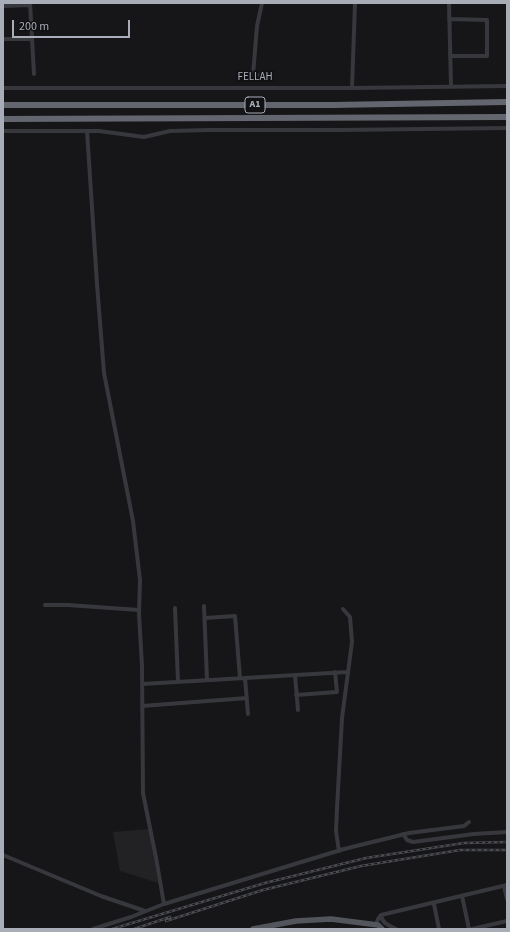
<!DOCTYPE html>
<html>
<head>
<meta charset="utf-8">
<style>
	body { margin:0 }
	#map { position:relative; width:510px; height:932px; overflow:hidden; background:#161618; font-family:"Source Sans 3",sans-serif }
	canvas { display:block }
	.frame { position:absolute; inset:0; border:4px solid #a8adb8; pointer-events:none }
	.scale { position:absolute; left:12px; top:20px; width:118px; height:18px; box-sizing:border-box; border:2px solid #a8adb8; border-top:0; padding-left:5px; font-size:12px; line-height:14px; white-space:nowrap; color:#a8adb8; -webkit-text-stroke:3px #111113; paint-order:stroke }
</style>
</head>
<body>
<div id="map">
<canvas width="510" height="932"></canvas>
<div class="frame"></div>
<div class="scale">200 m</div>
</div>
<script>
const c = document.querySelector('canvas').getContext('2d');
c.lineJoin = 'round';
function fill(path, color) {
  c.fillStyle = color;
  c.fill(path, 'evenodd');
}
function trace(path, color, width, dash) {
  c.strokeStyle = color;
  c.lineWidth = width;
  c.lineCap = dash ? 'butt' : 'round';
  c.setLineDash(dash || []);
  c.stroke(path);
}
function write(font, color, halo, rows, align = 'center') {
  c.font = font + ' "Source Sans 3",sans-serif';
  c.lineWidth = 4;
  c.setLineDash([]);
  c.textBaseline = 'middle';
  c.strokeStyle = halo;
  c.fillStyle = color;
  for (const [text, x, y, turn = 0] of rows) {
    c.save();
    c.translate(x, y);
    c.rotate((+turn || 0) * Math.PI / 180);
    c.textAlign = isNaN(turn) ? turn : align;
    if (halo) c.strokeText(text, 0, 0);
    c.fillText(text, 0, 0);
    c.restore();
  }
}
const built = new Path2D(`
	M149,829L158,883L120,871L113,832Z`);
const minor = new Path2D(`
	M30,3L34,74
	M262,3L257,26L253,75L264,76
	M449,3L451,86
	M3,6L30,5
	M449,19L487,20V56H450
	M3,39H32
	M3,88H352L507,86
	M352,88L355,3
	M3,131H99L144,137L170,131L208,130H340L507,128
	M87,131L97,284L104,373L133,521L140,580L139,614L142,666L143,793L156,858L164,904
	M45,605H68L139,610
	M204,606L207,680
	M175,608L178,682
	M205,618L235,616L240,678
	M295,675L298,710
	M245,678L248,714
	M142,684L348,672
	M296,695L337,692L335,672
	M142,706L247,698
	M403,834L407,840L413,842L474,834L507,832
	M339,851L336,831L337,808L342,718L352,642L350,617L343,609
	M3,855L101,896L145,911
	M504,886L507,899
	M462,896L469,929
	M434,904L439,929
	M376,925L378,919L381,915
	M93,929L131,917L164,904L344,849L409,833L464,826L469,822
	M396,929C389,925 382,924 381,915L507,885
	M472,929L507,921`);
const major = new Path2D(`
	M253,929L296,921L331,919L378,925L382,929`);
const highway = new Path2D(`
	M3,105H333L507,102
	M3,119L507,117`);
const rail = new Path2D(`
	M166,921L263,890L361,866L460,850H507
	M112,929L265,883L366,858L464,843L507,842
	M134,929L170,917`);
const shields = [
	[255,105,20]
];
const shieldNames = [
	["A1",255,105]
];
const streetNames = [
	["FELLAH",255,78]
];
fill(built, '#222225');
trace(minor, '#37383d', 4);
trace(major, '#53555c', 5.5);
trace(highway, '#63666e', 6);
trace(rail, '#4a4c52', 2.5);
trace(rail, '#111113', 1, [3]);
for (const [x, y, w] of shields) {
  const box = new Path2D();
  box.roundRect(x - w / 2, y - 8, w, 16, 3);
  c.fillStyle = '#111113';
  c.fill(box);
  trace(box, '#a8adb8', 1);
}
write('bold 10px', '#a8adb8', null, shieldNames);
write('11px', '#a8adb8', '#111113', streetNames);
</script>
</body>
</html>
